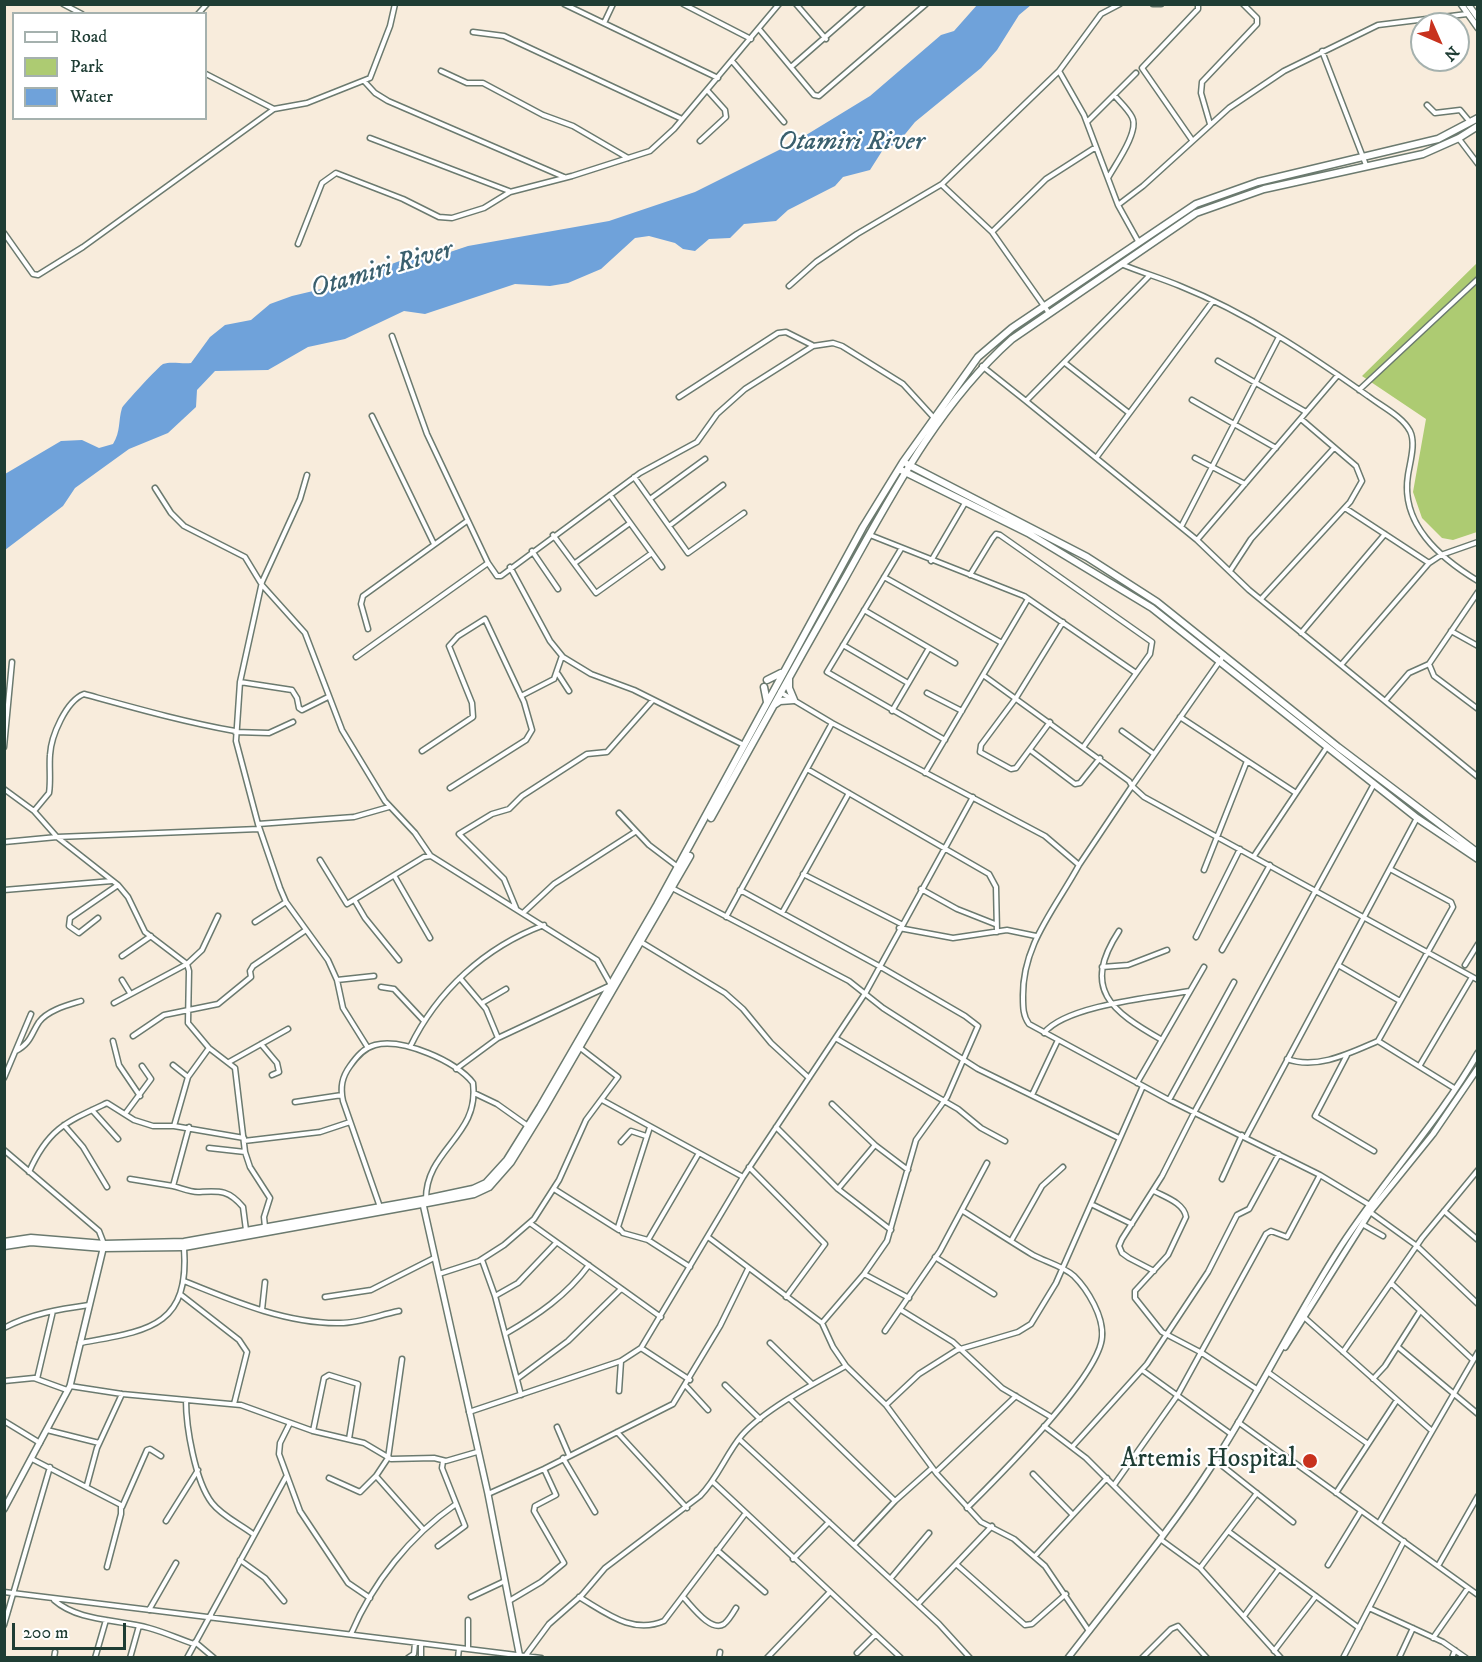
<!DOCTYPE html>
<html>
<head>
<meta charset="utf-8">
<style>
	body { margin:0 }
	#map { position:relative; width:1482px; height:1662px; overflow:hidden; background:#f8ecdc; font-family:"IM FELL DW Pica",serif }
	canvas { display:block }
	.frame { position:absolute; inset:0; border:6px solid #1f3d34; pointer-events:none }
	.legend { position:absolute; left:12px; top:12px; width:195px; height:108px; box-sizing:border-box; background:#fff; border:2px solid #a5b1ae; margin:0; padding:8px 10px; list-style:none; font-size:18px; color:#1f3d34 }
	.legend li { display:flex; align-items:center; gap:12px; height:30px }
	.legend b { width:30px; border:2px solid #a5b1ae }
	.north { position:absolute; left:1410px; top:12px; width:60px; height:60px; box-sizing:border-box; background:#fff; border:2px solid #a5b1ae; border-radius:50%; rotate:135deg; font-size:16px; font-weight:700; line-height:24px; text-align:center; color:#1f3d34 }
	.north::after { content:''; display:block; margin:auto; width:21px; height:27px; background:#c8321e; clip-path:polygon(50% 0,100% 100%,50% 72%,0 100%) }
	.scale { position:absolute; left:12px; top:1623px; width:114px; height:27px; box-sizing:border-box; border:3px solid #1f3d34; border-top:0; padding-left:8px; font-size:18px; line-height:21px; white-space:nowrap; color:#1f3d34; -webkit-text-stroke:4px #fff; paint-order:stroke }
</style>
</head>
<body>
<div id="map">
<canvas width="1482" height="1662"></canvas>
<div class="frame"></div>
<ul class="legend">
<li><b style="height:8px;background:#fff"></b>Road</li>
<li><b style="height:16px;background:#adcb72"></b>Park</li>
<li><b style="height:16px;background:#6fa2da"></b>Water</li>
</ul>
<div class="north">N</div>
<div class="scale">200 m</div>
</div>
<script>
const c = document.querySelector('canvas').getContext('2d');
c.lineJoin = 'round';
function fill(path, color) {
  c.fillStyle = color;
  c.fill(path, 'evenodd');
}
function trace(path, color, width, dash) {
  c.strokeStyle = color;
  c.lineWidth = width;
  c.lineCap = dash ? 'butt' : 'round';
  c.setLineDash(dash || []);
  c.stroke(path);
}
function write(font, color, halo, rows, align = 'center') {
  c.font = font + ' "IM FELL DW Pica",serif';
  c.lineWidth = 4.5;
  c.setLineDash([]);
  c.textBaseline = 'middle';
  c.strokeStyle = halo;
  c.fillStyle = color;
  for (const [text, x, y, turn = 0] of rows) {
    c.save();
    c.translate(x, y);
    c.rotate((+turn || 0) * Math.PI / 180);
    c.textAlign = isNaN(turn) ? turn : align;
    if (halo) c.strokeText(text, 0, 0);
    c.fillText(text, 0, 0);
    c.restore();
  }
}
const green = new Path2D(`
	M1477,263V532L1453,540L1442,538L1422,518L1413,492L1426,419L1362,376Z`);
const water = new Path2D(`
	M977,5H1031L1019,15L997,50L981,68L915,122L897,144L884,148L870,170L843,177L835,186L788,210L776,221L744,224L730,238L709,239L695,251L683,249L675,243L649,236L635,238L601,269L568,283L550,286L515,284L425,314L404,311L345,339L308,347L268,370L215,371L197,390L196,407L168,433L129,449L75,488L63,506L5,550V474L61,441L82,440L99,448L113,444C121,431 118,421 122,408C123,405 160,365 163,364C171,361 181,364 191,363L210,337L225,325L251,320L270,304L292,296L330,287L405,259H429L468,246L609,221L695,192L793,143L870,96L941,35L954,31Z`);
const street = new Path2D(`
	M63,4L82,14
	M564,4L718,78
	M683,4L751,39
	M796,4L826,39
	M1153,4H1161
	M198,14L207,4
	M604,23L613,4
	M759,29L814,95L819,96L926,4
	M473,32L504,36L682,119
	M1322,51L1366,165
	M732,61L784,122
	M791,67L863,4
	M441,71L467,83H483L543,115L573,126L628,158
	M1059,71L1084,115L1118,205L1138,241
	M364,81L375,93L388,101L564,177
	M1427,105L1435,113L1460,110L1470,122
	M274,109L307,103L370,78L390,26L395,4
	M1087,122L1136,73
	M1210,124L1201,93L1202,82L1257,24V18L1243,4
	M370,138L509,191
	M1459,139L1478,164
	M1192,140L1142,68L1198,9V4
	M700,141L726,117L725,110L707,90
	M1108,178C1115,165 1140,131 1132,117C1128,109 1120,102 1114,95
	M942,185L992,232
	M1118,205L1143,186L1229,108L1284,71L1378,25L1467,14
	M4,233L33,274L38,275L83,247L274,109L206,74
	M298,244L322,183L336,173L403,199L439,217L452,218L484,208L510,192L572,176L650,151L674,129L779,4
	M1121,264C1140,272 1161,278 1180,286C1247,313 1309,354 1368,396C1381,406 1402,416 1410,431C1416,443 1410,462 1408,475C1400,524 1440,558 1478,581
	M1149,276L1026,401L1197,540
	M789,286L816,262L857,234L942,184L1059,71L1101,14L1120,4
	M1049,313L992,232L1046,179L1096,147
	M392,336L427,434L488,563L497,576H501L640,473L697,442L717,414L745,389L813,346L833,343L842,346L903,384L935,419
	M1218,361L1306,412
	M1065,363L1129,413
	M982,366L1026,401
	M1338,375L1197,540L1249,590L1478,777
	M1359,390L1478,279
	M679,397L778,333L786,332L812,345
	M1192,400L1276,448
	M372,416L434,544
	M1096,458L1213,301
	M1195,458L1245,484
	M307,475L300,499L262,582L240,682L236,741L258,824L280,888L286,902L328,960L337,980L343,1008L368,1048
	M634,477L688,553L744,513
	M155,488L171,513L184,526L245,557L262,585L305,633L342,730L385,801L415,833L430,855
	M610,495L662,567
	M650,499L705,459
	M1345,508L1429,563
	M669,526L723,485
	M1181,527L1279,337
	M553,535L596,593L652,553
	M870,535L1024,596L1136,673
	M901,549L827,672L945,740
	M532,551L558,589
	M931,561L965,503
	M575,563L630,523
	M510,567L550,641L563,657L591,674L634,690L744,745
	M1230,571L1251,539L1334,448
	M970,575L992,539L996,534L1000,535L1152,642L1150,654L1084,746
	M884,577L1002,643
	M1478,592L1429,664L1434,676L1478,709
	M1261,599L1350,502L1362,481L1356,466L1301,419
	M864,610L955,663
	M368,629L361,604L363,596L467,521
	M1451,631L1478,646
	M1301,633L1385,534
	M843,645L908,683
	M356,657L488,563
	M1341,665L1429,563L1441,555L1478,542
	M558,674L569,691
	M983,675L1129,781L1132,786L1224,655
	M240,682L292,690L297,698L299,708L302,710L328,697
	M780,692L832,723L1045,836L1079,865C1055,909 1022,945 1023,997C1023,1007 1023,1016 1029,1024L1169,1100L1320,1175L1368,1204
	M927,693L962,711
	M521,696L554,679L562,656
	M1385,701L1409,673L1429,664
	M892,711L929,648
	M1180,717L1296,793
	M1050,722L1016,768L1011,769L980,752L981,745L1016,698L1063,622
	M1122,731L1154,754
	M235,732L269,733L293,722
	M4,747L12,662
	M1030,750L1075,784L1080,783L1100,758
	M422,751L473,717L472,703L449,646L458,636L485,619L524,702L532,730L526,740L450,788
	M807,769L989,874L996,887L997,932
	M925,773L1028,599
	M4,789L34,811L57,837L118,885L128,897L145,932L187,964L189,971L188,1023L209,1048L235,1068L245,1152
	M34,811L49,793C51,781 49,767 50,755C51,736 66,701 84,694C135,708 184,722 235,731
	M619,813L649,845L678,867
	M258,824L354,817L389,807
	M4,842L57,837L259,829
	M1254,856L1327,747
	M320,860L347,904L424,857L431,856L597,960L611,985L498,1038L456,1069
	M1079,865L1132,786L1144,797L1478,980
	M1204,870L1247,761
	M803,874L901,924
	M395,877L430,938
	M672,888L849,981L883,1008L978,1069L1119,1138
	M921,889L957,909L995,924
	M4,890L112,881
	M740,890L879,966L965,1016L978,1026L947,1097L916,1140L887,1241L864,1274L822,1323
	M355,901L365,918L399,960
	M516,908L504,879L459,834L492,814L509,809L522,796L587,754L607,752L653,700
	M523,913L554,884L635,832
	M782,913L849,793
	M726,917L832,723
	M98,918L79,933L69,926L70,918L118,885
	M255,922L286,902
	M899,928L953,938L1007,930L1036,936
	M1119,931C1081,989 1111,1011 1162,1040
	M1196,937L1240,849
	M641,942L725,993L743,1009L771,1043L809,1078
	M1222,950L1270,865
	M122,956L151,936
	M1338,965L1400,1001
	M1465,965L1478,944
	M1102,967L1128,965L1167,950
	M460,978L486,1009L498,1038
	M122,980L130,993
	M337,980L374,976
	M381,987L394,989L423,1020
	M114,1003L187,964L202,950L218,916
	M482,1003L506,989
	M1044,1033C1066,1005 1155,997 1190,991
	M133,1036L164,1015L218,1004L251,977L250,971L253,966L306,930
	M837,1039L958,1109L981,1128L1005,1141
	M113,1041L119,1065L140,1096
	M1378,1041L1453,907L1451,902L1390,869
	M261,1044L277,1063L279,1072L272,1075
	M410,1047C437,991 485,947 544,925
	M16,1051C31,1043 31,1034 39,1022C48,1010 68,1005 81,1001
	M1347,1055L1315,1116L1374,1151
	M1287,1059C1317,1070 1350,1053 1378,1041L1454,1088
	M229,1062L288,1029
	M173,1065L188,1077L174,1126L244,1138
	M1420,1065L1472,977
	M188,1077L209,1048
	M4,1078L31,1014
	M1137,1083L1204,967
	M474,1093L497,1104L528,1126
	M1032,1095L1058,1040
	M602,1100L743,1177
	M1169,1100L1234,982
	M295,1102L342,1095
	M832,1104L875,1145
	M92,1110L118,1139
	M125,1114L151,1079L142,1066
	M64,1125L83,1147L107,1187
	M650,1127L618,1227L623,1233L648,1240L699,1153
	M776,1127L838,1189L891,1230
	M1246,1137L1417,818
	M244,1141L320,1132L350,1122
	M621,1142L631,1131L646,1136
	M209,1148L245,1152L250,1167L270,1198L264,1217L265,1227
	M4,1150L99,1231L104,1244
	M749,1167L825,1244L786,1297
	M29,1172C48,1129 66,1122 107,1103L134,1120L153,1126H174
	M130,1179L173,1186L189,1127
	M1222,1179L1242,1135
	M173,1186C181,1188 190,1192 198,1192C219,1191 228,1189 243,1207L246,1230
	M554,1189L619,1230
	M838,1189L875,1145L908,1170
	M1154,1191C1165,1197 1184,1203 1186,1217L1168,1255L1135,1291V1298L1162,1332L1202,1353L1258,1390
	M1091,1204L1132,1224
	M380,1207L343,1101C340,1087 342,1077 350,1066C357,1056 364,1048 375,1045C402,1038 457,1061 473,1083C480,1136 426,1149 426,1199
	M963,1211C987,1226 1010,1241 1033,1255C1046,1262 1063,1266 1074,1276C1088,1290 1104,1317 1102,1337C1100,1376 997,1478 967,1508
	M1444,1211L1478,1240
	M1370,1212L1417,1246L1478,1304
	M530,1223L661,1317
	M1362,1224L1383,1236
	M708,1237L822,1323L833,1347L846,1366L886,1405L937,1474L981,1522L1014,1539L1045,1566L1089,1631
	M648,1240L690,1267
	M1011,1241L1042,1186L1063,1167
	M935,1257L994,1294
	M482,1260L495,1296L521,1395
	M1154,1271L1129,1258L1122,1253L1119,1246L1122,1239L1162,1176L1195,1111L1374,784
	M439,1274L479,1261L504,1245L534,1219L559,1180L586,1120L618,1077L579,1047
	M864,1274L909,1298
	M184,1281C233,1301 287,1324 340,1323C360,1323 379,1315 399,1311
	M1391,1283L1473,1360
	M180,1294L239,1340L247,1352L234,1404
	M495,1296L518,1283L556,1243
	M325,1297L371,1290L434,1258
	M262,1310L265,1282
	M901,1310L953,1342L1002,1388L1051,1417
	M1305,1318L1432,1431
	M4,1328C30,1314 60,1309 89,1305
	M885,1331L940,1251L987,1163
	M505,1334C538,1315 566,1296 589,1265
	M80,1343C145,1331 190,1329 184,1248
	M770,1343L812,1384
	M1398,1347L1478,1414
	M641,1348L690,1380
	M1343,1352L1422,1238L1478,1170
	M1142,1370L1231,1434
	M1269,1373L1368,1444
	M37,1379L53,1311
	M517,1379L568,1341L621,1289
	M1373,1379L1385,1366L1420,1311
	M4,1381L34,1378L67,1390
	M725,1385L760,1419
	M70,1386L122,1394L241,1405L313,1431L364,1443L391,1459L434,1458L446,1461L477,1452
	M686,1386L708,1410
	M619,1391L621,1361
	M186,1400C186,1427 195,1481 212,1503C222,1516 240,1524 253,1534
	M791,1400L895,1501
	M886,1405L919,1374L957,1350L1018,1332L1031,1324L1056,1283L1143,1086
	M469,1412L621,1361L641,1348L743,1177L866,992L973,797
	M4,1421L40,1443
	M1238,1422L1478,1595
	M290,1423L280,1443L279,1454L300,1511L348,1583L370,1598
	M1044,1426L1086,1458L1163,1535
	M557,1427L569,1455
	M47,1430L99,1443
	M313,1431L324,1378L329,1375L358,1384L349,1439
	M617,1432L687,1508
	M739,1439L939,1624L970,1658
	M1073,1446L1147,1364L1208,1272L1237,1215L1249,1209L1279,1154
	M563,1458L595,1512
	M32,1459L121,1505V1514L107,1567
	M1215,1460L1293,1522
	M936,1472L1016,1396
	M1033,1474L1072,1514
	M376,1476L423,1529
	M329,1478L360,1492L376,1476L388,1458L402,1359
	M713,1482L901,1658
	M87,1485L97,1448L122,1394
	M1114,1485L1177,1396L1266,1234L1271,1231L1287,1237L1320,1175
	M1336,1493L1397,1400
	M488,1494L544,1469L673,1404L720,1326L748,1269
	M122,1507L147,1450L150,1449L161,1456
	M166,1521L198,1470
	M1379,1523L1478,1352
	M1228,1531L1359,1628
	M1160,1539L1200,1568L1281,1658
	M854,1545L895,1501L932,1468
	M438,1546L465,1526L442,1468L443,1461
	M717,1550L765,1592
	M1035,1556L1107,1478
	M793,1559L829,1522
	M240,1560L265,1578L284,1601
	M956,1564L1025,1625L1032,1624L1066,1594
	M1328,1565L1361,1511
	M1438,1566L1478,1496
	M1200,1568L1257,1493
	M891,1578L929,1533
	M4,1592L541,1658
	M471,1597L505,1581
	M579,1597C605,1612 632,1635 664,1621L745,1514
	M684,1598C691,1605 711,1633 724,1624C728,1621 733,1613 736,1608
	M54,1600C79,1622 118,1619 149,1628C164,1632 179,1639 194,1644
	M509,1601L541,1582L564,1563L534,1511L535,1506L556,1495L544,1469
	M918,1604L992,1526
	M1369,1608L1443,1642L1466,1658
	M149,1610L176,1563
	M1244,1616L1279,1569
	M468,1620V1649
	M4,1625L50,1467
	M351,1634C373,1582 410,1536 456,1504
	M1433,1638L1468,1588
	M195,1642L214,1658
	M1274,1651L1316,1596
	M857,1653L875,1635
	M526,1655L549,1624L582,1595L605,1568L700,1496C718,1478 726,1454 742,1435C765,1409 815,1383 846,1366
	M54,1658L55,1652
	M95,1658L106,1620
	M130,1658L139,1626
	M187,1658L286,1477
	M408,1658L414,1654L415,1643
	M421,1658V1644
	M458,1658L459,1648
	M719,1658L720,1652
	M767,1658L829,1593
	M1142,1658L1171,1629L1178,1626L1207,1658
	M1343,1658L1404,1541
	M1399,1658L1413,1628
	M1452,1658L1455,1650`);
const secondary = new Path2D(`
	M1461,4L1478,28
	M1468,4L1478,18
	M423,1204L488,1494L520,1658
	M1285,1347L1370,1212L1433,1134L1478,1068
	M4,1509L70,1386L104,1245
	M1068,1658C1118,1593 1171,1530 1215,1461C1260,1391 1296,1316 1341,1246C1384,1180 1439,1121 1478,1053`);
const primary = new Path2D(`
	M907,464L1087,557L1157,602L1338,747L1478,853
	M901,470L1028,533L1152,608L1417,818L1478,859
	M767,680L781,673
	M764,687L767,702
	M774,705L780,701L794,700L789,688V678
	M711,818C755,739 799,659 844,580C892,494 938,405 1012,339L1196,213L1264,189L1423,154L1459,138L1478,126
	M4,1242L31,1238L104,1244L184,1242L426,1199L473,1189L486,1183L507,1160L540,1107L657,905L863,527L903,462L978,357L1012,328L1196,204L1258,182L1438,139L1478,118
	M4,1246L31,1242L103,1248L184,1247L427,1203L474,1194L489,1187L511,1162L543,1110L690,856`);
const markers = [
	[1310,1461,8,"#c8321e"]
];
const poiNames = [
	["Artemis Hospital",1296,1461]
];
const waterNames = [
	["Otamiri River",851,143],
	["Otamiri River",382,271,-16]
];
fill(green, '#adcb72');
fill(water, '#6fa2da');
trace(street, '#6b7a6f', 7);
trace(secondary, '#6b7a6f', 8);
trace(primary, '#6b7a6f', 9);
trace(street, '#fff', 4);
trace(secondary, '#fff', 5);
trace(primary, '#fff', 6);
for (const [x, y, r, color] of markers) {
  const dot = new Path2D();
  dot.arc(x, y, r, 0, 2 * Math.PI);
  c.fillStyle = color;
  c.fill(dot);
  trace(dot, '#fff', 2);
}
write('26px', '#1f3d34', '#fff', poiNames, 'right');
write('italic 27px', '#3b606e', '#fff', waterNames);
</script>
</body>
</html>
